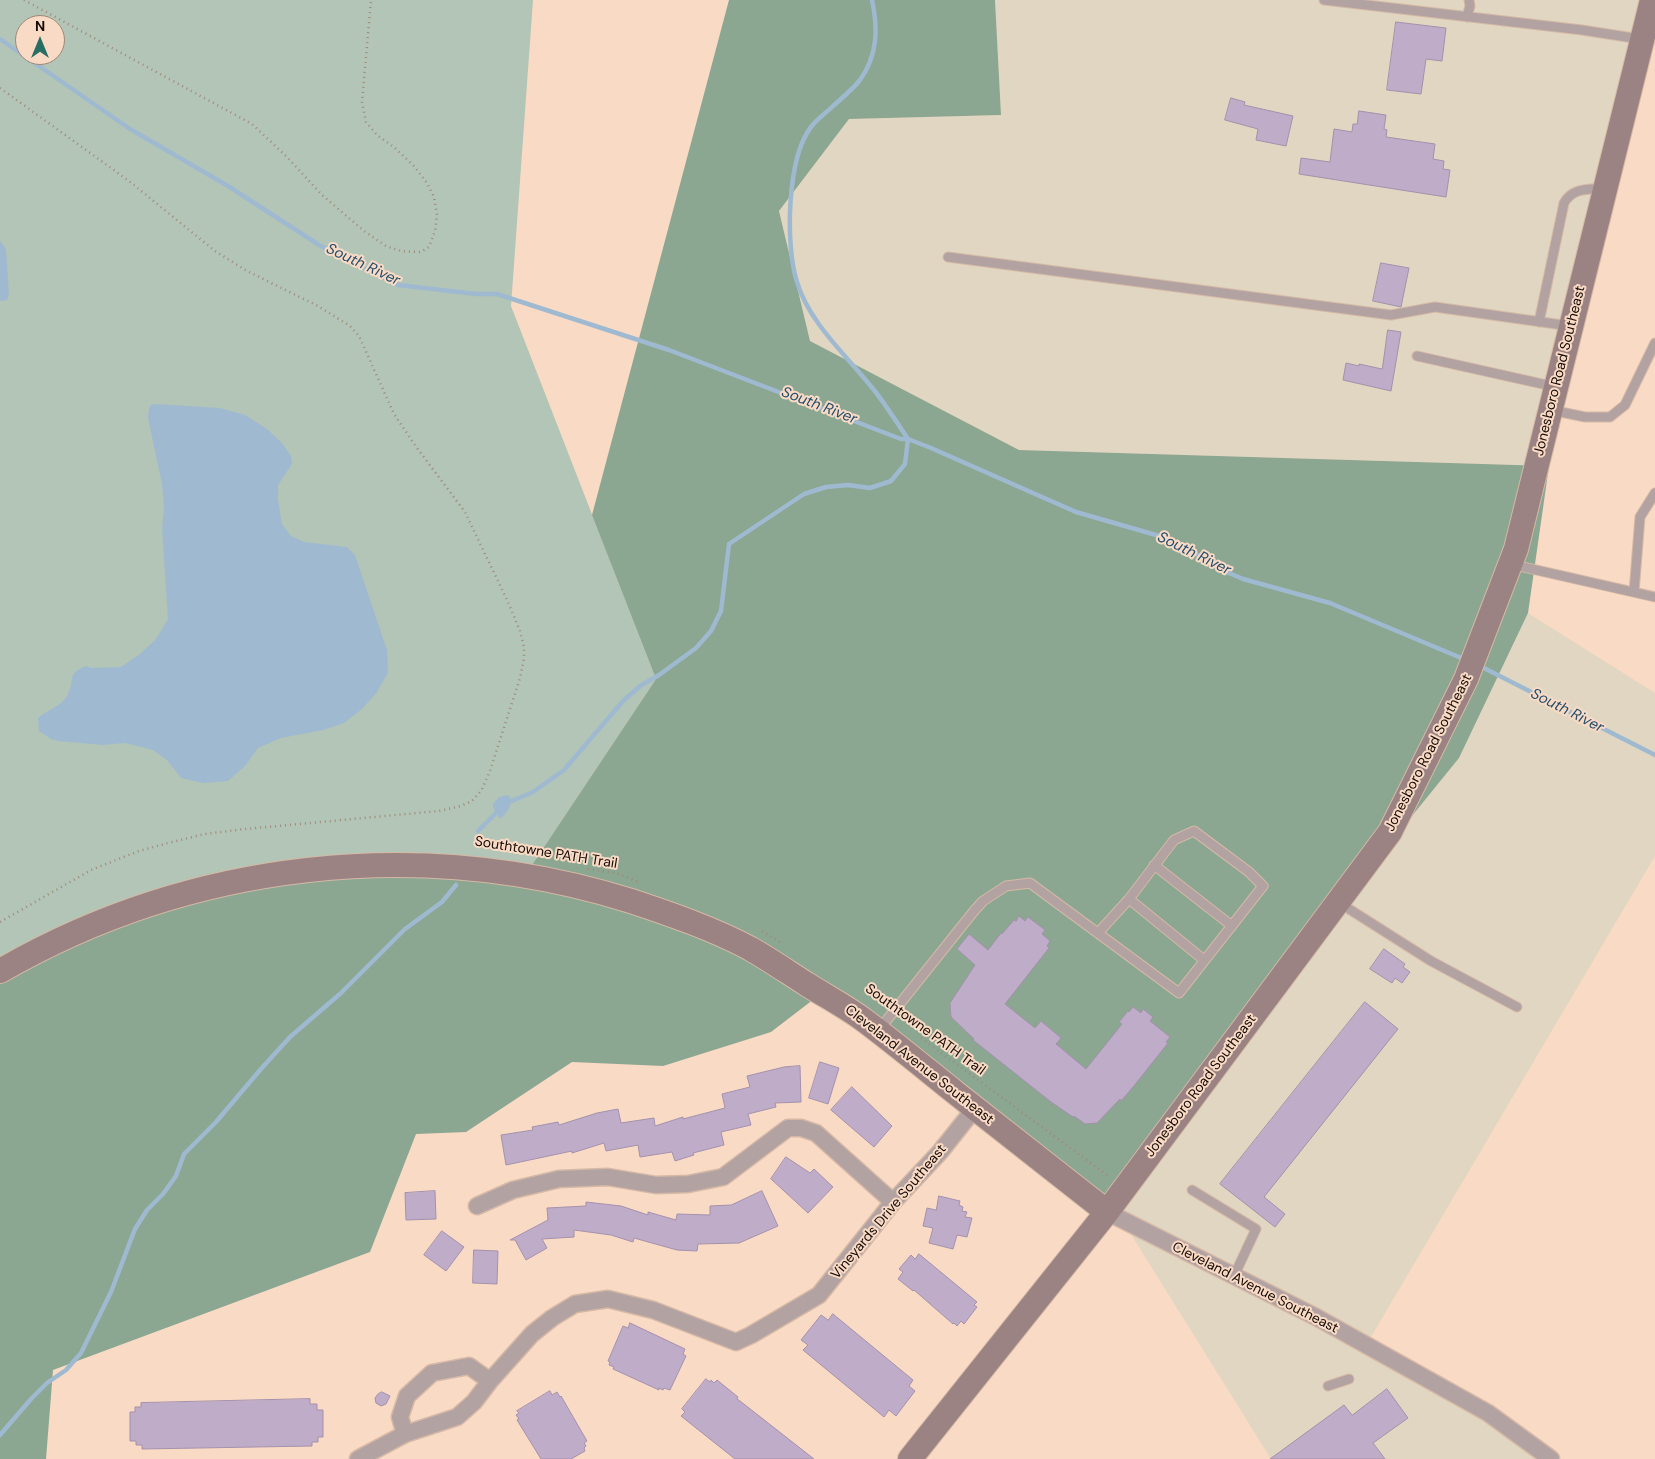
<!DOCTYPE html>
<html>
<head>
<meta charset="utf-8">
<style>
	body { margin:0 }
	#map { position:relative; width:1655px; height:1459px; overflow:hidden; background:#f9dac5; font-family:"DM Sans",sans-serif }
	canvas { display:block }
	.north { position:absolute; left:15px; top:15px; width:50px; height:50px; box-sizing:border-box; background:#f9dac5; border:1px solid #9e8778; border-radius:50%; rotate:0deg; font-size:14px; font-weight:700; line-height:20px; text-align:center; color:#150b05 }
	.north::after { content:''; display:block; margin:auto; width:18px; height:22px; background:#296e62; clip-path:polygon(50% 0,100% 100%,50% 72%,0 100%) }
</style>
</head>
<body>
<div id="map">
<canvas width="1655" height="1459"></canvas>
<div class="north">N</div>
</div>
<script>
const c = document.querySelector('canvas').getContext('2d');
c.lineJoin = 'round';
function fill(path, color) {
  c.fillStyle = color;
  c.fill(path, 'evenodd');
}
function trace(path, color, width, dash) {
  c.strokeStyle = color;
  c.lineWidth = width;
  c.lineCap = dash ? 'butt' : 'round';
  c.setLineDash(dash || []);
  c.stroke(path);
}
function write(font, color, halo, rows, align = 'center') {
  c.font = font + ' "DM Sans",sans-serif';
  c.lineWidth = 4;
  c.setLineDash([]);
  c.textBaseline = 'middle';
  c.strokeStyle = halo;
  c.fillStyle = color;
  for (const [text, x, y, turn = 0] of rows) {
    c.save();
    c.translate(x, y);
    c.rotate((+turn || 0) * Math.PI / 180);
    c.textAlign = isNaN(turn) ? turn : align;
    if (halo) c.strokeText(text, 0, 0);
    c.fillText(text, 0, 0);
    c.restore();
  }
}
const commercial = new Path2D(`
	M995,0H1655L1563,363L1549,466L1019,450L810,341L779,211L849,119L1001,115Z
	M1528,613L1655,693V856L1368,1342L1546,1444L1558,1459H1271L1114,1207L1274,986L1459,758Z`);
const green = new Path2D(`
	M0,0H533L511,306L656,679L520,883L0,981ZM25,25H55V55H25Z`);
const forest = new Path2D(`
	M729,0H995L1001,115L849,119L779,211L810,341L1019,450L1549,466L1528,613L1459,758L1274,986L1113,1208L814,999L771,1032L663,1066L572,1062L466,1132L416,1134L370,1252L53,1370L46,1459H0V981L80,935L224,884L402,866L520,883L656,679L592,515Z`);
const water = new Path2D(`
	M0,241L6,249L9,294L7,300L0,301Z
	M155,404L220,408L245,415L267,429L282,443L291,456L292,464L278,485V500L282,524L291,536L304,542L347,547L355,555L387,650L388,673L377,692L362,709L344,723L323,730L281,738L258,748L245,766L228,781L203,783L181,778L167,760L153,750L125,743L103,745L58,741L51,739L39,731L38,718C47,710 60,707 67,696C76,681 65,674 86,666L91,668L121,667L140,654L156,639L168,619L162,529L164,507L162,484L148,418L149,408L151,405Z
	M508,795L512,800C509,809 507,813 500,819L493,807V804L499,797Z`);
const stream = new Path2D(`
	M0,39L130,129L228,186L319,245L398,285L476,294H497L669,350L901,439H908L931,448L1076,512L1163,537L1183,546L1222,570L1243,579L1330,603L1466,660
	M1478,665L1655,755
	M507,803L533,792L564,770L623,701L640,686L659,675L696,648L711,631L721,611L729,544L804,494L826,487L848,485L870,488L891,481L905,464L908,439C897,423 886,405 874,390C848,357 809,323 797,282C785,245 787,158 811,127C817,119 826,113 833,106C842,98 853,89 860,80C878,55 878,28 872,0
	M478,831L500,809
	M0,1435L31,1399L47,1383L66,1370L81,1353L111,1292L135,1229L147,1210L163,1194L176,1176L184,1154L216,1122L260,1070L290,1037L341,993L405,929L442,902L456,885`);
const building = new Path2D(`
	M1396,22L1446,28L1442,61L1426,59L1421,94L1387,90Z
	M1231,98L1245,102L1244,105L1293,116L1286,146L1256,140L1258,129L1225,120Z
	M1359,111L1386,115L1384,129L1387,130L1386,137L1435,144L1433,159L1444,161L1443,169L1450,170L1446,197L1299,174L1301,158L1330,162L1334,129L1352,132L1353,124H1357Z
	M1381,263L1409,268L1401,307L1373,301Z
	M1388,330L1401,332L1391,391L1343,380L1346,363L1359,366V364L1382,369Z
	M1019,916L1025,921L1028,917L1045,930L1042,934L1050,941L1047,946L1049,948L1042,957L1005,1004L1035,1028L1041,1021L1061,1038L1056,1044L1086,1069L1122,1024L1119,1022L1128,1011L1129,1012L1133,1007L1141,1013L1143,1009L1153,1017L1150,1021L1170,1037L1166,1042L1168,1043L1133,1087L1121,1101L1120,1099L1097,1123L1085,1124L1074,1116L1073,1117L1051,1102L973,1040L974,1039L951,1017L950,1003L975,965L957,949L969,934L988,950L1001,933L1002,934L1014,920L1016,921Z
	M1384,949L1405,964L1403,967L1410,972L1402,983L1395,978L1392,983L1370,969Z
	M1365,1002L1398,1029L1264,1197L1285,1214L1275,1227L1220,1184Z
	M820,1062L839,1068L828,1104L809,1098Z
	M800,1066L801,1102L775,1103L776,1107L748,1114L751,1125L721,1132L724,1145L693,1153L694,1155L675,1161L672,1152L640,1157L638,1145L606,1151L604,1143L572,1153V1151L506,1165L501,1135L533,1130L532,1127L558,1122L559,1125L597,1113L618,1109L621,1123L654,1118L655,1126L683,1117V1119L725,1108L722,1094L750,1087L747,1076L784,1067Z
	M852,1087L892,1126L874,1147L831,1110Z
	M786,1157L810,1173L814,1169L833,1187L808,1213L771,1179Z
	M435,1191L436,1219L406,1220L405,1193Z
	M762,1191L778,1226L739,1243L698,1244L697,1251L677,1250L634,1238L633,1242L611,1235L574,1230V1237L542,1239L547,1248L526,1260L515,1240H510L548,1220L547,1208L586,1206V1202L621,1206L648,1215V1212L676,1220L677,1214L710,1215V1206L731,1205Z
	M939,1196L960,1201L959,1205L963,1207L962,1211L967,1212L965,1217L972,1218L967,1237L957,1235L953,1249L929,1243L933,1228L923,1226L927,1208L936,1210Z
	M442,1231L464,1247L446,1271L424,1255Z
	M474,1250L498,1251L497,1284L473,1283Z
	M919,1254L977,1302L974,1305L977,1307L964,1324L961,1321L957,1326L954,1323L953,1324L914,1290L913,1291L898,1279L903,1272L899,1269L911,1255L915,1259Z
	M833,1314L913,1380L909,1386L915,1391L896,1416L889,1410L884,1417L803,1350L808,1345L801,1340L821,1315L828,1320Z
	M630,1323L685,1349L683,1354L686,1356L670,1390L664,1388L663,1390L659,1388V1390L613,1369L614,1367L609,1365L610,1362L608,1361L623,1326L628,1328Z
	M706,1379L710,1382L711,1380L714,1383L717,1380L738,1397L737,1399L740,1401L814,1459H735L681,1416L685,1412L682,1409Z
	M1387,1389L1408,1418L1373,1443L1385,1459H1270L1344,1405L1352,1415Z
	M550,1391L552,1395L557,1392L560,1397L561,1396L587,1441L584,1443L586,1446L584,1448L585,1451L571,1459H541L517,1420L519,1419L516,1415L519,1413L517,1411Z
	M382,1392L390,1396L386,1404L381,1406L376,1403L375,1398L378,1394Z
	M310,1399V1404H317V1410H323V1437H318V1442H312V1446L142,1449V1445H136V1441H130V1412H135V1407H141V1403Z`);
const path = new Path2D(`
	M24,0L252,124L286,156L321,194L364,231L386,246L401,251L421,252L429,247L435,231L437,215L434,197L427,183L414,166L395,148L377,135L366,122L362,102L371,0
	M0,88L129,181L215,251L247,271L318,306L350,326L359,336L394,414L417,448L465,512L508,602L520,631L524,647V659L520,678L490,771L481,791L472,801L461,806L439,811L245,829L205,834L168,843L139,851L91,870L0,922
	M588,869L620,874L638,882
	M762,931L780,942
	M921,1038L1107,1175`);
const lane = new Path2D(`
	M1324,0L1582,30L1640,39
	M1467,17L1470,6L1469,0
	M948,257L1391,315L1435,307L1570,326
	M1539,322L1564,203C1573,187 1588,190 1604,188
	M1417,356L1556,387
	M1551,410L1585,417H1610L1625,405L1655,343
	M1510,564L1655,597
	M1634,592L1640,517L1655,493
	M1154,865L1232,926
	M1129,899L1204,960
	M1338,902L1431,961L1517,1007
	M878,1031L974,911L983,901L1006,886L1030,883L1179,993L1263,886L1249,872L1194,831L1174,840L1129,899L1098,933
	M1192,1190L1256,1229L1234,1276
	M1328,1386L1349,1379`);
const street = new Path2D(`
	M477,1206L513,1190L559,1179L608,1177L656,1185L688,1184L723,1177L788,1128H801L816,1133L893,1202
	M1107,1212L1316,1317L1488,1413L1551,1459
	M405,1434L400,1417L407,1396L432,1373L469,1366L490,1381
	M358,1459L405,1434L457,1417L474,1402L490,1381L532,1334L552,1318L575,1304L608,1299L653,1310L736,1342L751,1335L819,1295L893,1202L940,1152L975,1108`);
const secondary = new Path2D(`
	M0,971C191,861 420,835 631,901C670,914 714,929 751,949C770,960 789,973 808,985C827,997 848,1008 865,1021C897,1045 927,1070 957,1094C1007,1133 1057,1173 1107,1212
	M910,1459L1107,1212L1390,832L1466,679L1516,549L1652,0`);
const streetNames = [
	["Jonesboro Road Southeast",1560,371,-76],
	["Jonesboro Road Southeast",1429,753,-63],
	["Southtowne PATH Trail",546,853,9],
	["Southtowne PATH Trail",925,1030,36],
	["Cleveland Avenue Southeast",919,1065,38],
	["Jonesboro Road Southeast",1201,1086,-53],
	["Vineyards Drive Southeast",889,1212,-50],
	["Cleveland Avenue Southeast",1255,1288,27]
];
const waterNames = [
	["South River",363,265,25],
	["South River",819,406,21],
	["South River",1194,554,26],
	["South River",1567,711,27]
];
fill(commercial, '#e1d6c1');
fill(green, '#b2c5b6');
fill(forest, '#8ba691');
fill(water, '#9fbad0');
trace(stream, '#9fbad0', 4.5);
fill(building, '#bfacc8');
trace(building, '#a491ac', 1);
trace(lane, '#d5b9a6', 11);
trace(street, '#d5b9a6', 19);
trace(secondary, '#d5b9a6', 26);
trace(path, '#a0897a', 2.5, [1, 4]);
trace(lane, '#b3a2a2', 9);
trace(street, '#b3a2a2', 16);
trace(secondary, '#9b8383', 24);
write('14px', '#150b05', '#f9dac5', streetNames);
write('italic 15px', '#224e6e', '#f9dac5', waterNames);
</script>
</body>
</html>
